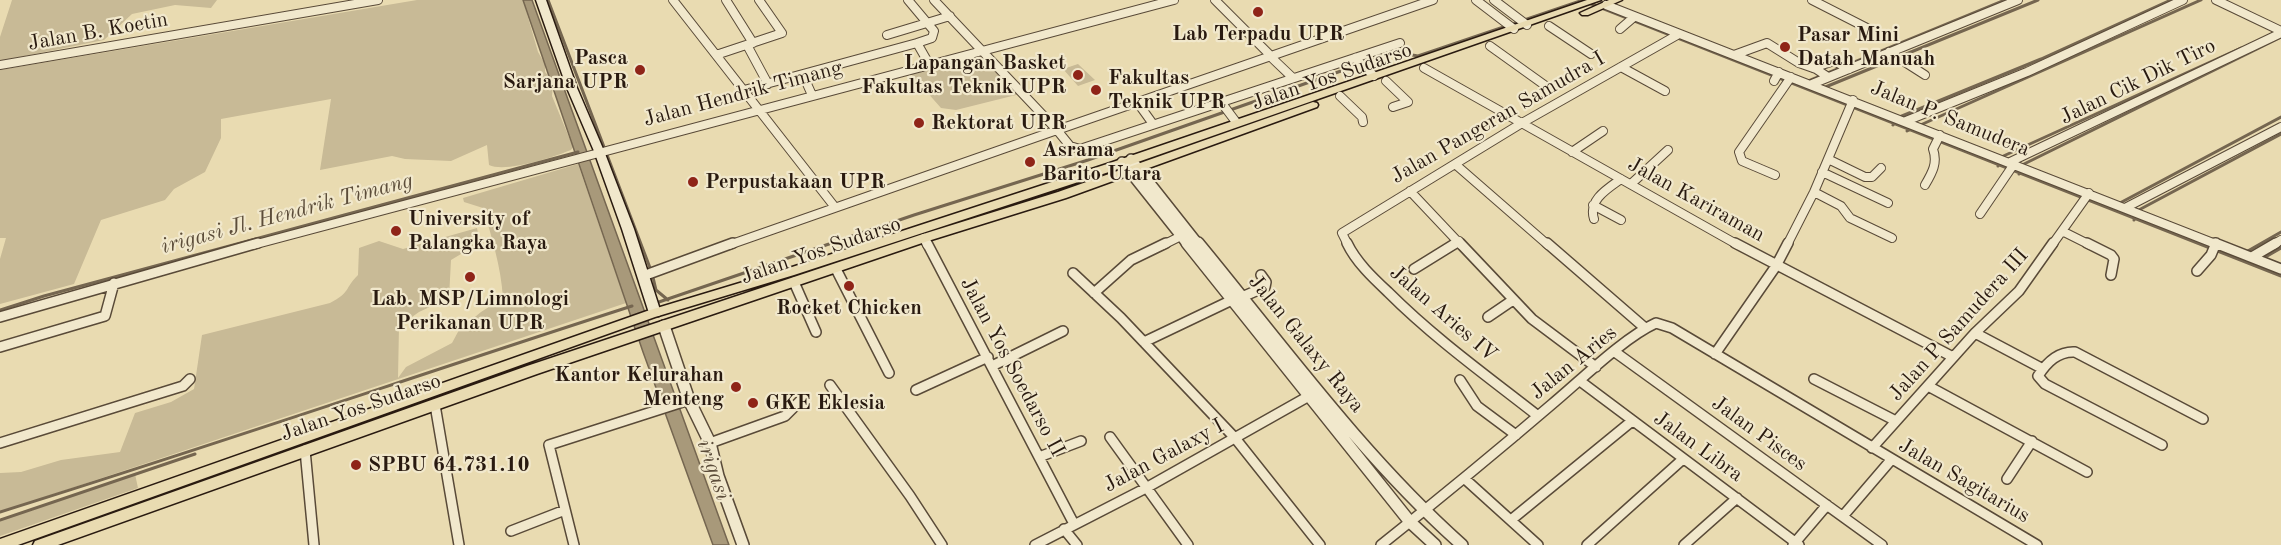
<!DOCTYPE html>
<html>
<head>
<meta charset="utf-8">
<style>
	body { margin:0 }
	canvas { display:block; background:#e9dbb1 }
</style>
</head>
<body>
<canvas width="2281" height="545"></canvas>
<script>
const c = document.querySelector('canvas').getContext('2d');
c.lineJoin = 'round';
function fill(path, color) {
  c.fillStyle = color;
  c.fill(path, 'evenodd');
}
function trace(path, color, width, dash) {
  c.strokeStyle = color;
  c.lineWidth = width;
  c.lineCap = dash ? 'butt' : 'round';
  c.setLineDash(dash || []);
  c.stroke(path);
}
function write(font, color, halo, rows, align = 'center') {
  c.font = font + ' "Old Standard TT",serif';
  c.lineWidth = 4.5;
  c.setLineDash([]);
  c.textBaseline = 'middle';
  c.strokeStyle = halo;
  c.fillStyle = color;
  for (const [text, x, y, turn = 0] of rows) {
    c.save();
    c.translate(x, y);
    c.rotate((+turn || 0) * Math.PI / 180);
    c.textAlign = isNaN(turn) ? turn : align;
    if (halo) c.strokeText(text, 0, 0);
    c.fillText(text, 0, 0);
    c.restore();
  }
}
const green = new Path2D(`
	M12,0H217L211,8L175,5L132,14L104,40L0,61V37Z
	M417,0H523L538,52L545,64V72L553,81L552,96L573,147L571,150C554,157 506,173 489,165L487,145L451,161L405,159L392,156L320,170L331,99L221,119V138L205,172L174,189L165,200L101,220L74,284L0,304V259L6,238H0V70Z
	M983,52L1020,94L956,110L941,108L910,73Z
	M1078,64L1095,80L1078,86L1063,69Z
	M578,164L626,303L0,512V473L21,472L61,460L120,452L135,413L171,402L194,389L202,335L330,303C351,292 344,289 358,275L359,248L379,241L403,249L477,228L481,248L461,254L451,260L449,298L419,312L399,326L398,378L406,367L452,343L459,330L481,312L503,298C501,267 492,238 483,208L464,202L463,198Z
	M135,474L138,488L0,536V520Z`);
const water = new Path2D(`
	M523,0H532L729,545H713L643,352Z`);
const stream = new Path2D(`
	M548,0L652,273L656,290L668,300
	M1589,3L2281,276
	M1806,82L2005,0
	M1823,88L2038,0
	M1893,125L1897,118L2041,59L2171,0
	M1907,131L2201,0
	M1998,166L1999,158L2241,48
	M2019,174L2020,166L2281,37
	M2118,204L2281,117
	M2134,220L2135,212L2281,134
	M2246,252L2281,232
	M2262,259L2281,248
	M656,303L914,215L1088,160L1395,52L1418,56L1583,0
	M0,310L44,296L578,152
	M0,512C212,446 421,374 632,306
	M0,520L195,454`);
const minorFar1 = new Path2D(`
	M673,0L834,206
	M726,0L753,43
	M908,0L934,31L932,38L917,43
	M934,0L1057,130L1433,0
	M1215,0L1271,56
	M1476,0L1514,29
	M1494,0L1527,25
	M1812,0L1867,28
	M2216,0L2281,31
	M1606,5L2218,245
	M1549,26L1591,54
	M1620,29L1634,17
	M887,35L950,16
	M747,45L768,84
	M1490,46L1550,89
	M1889,52L1925,75
	M716,55L782,33L759,0
	M1734,55L1767,43L1799,63L1816,69L1828,77
	M1355,58L1374,76
	M1273,59L1293,78
	M0,65L378,0
	M1621,67L1665,91
	M1424,68L1738,245
	M1813,68L1834,61L1849,69
	M803,75L812,95
	M1386,81L1408,102L1393,107
	M1774,81L1779,72
	M1812,84L2018,0
	M744,90L917,43L929,64
	M1340,96L1362,117L1363,122
	M1221,102L1236,122
	M1140,106L1153,124
	M1906,121L2027,72L2183,0
	M1572,152L1603,131
	M1828,159L1865,177H1872L1881,168
	M2010,162L2281,33
	M1455,164L1548,245
	M1822,172L1888,203
	M1775,175L1742,161L1739,152L1791,77
	M1631,184L1668,150
	M1925,185C1932,173 1938,163 1933,149L1940,135
	M1410,191L1461,245
	M1814,192L1841,206L1850,218L1892,238
	M1593,205L1621,220
	M2125,208L2281,127
	M1980,214L2014,164
	M1594,219C1588,200 1607,189 1621,179
	M2062,231L2090,245
	M924,238L927,245
	M253,245L1174,0
	M729,245L1057,130L1070,146L1080,149L1400,43
	M1163,245L1181,236
	M1348,245L1342,233L1522,123L1679,34
	M1453,245L1459,241
	M1787,245L1814,192L1853,100
	M2052,245L2089,193
	M2273,245L2281,240`);
const minor = new Path2D(`
	M927,243L1074,524
	M1347,243C1356,262 1373,278 1388,292C1434,338 1487,376 1538,416
	M1460,243L1532,319L1596,367
	M1547,243L1645,328
	M1735,243L1953,357
	M2087,243L2111,255L2114,259L2111,275
	M2215,243L2281,269
	M2252,257L2276,243
	M836,269L889,373
	M1414,269L1456,243
	M2197,271L2211,255L2216,243
	M1073,273L1121,318L1235,438L1320,545
	M643,276L733,243
	M794,282L816,332
	M1094,293L1131,260L1166,243
	M1242,297L1265,287L1266,282L1261,275
	M0,317L258,243
	M1488,317L1513,300
	M1975,333L2043,369
	M1144,342L1232,300
	M0,347L105,316L114,283
	M1615,352L1882,545
	M1715,354L1776,266L1788,243
	M992,366L1063,331
	M1814,379L1896,421
	M1460,380L1477,406L1516,435
	M1580,381L1799,545
	M830,385L910,496L942,545
	M1928,386L2087,472
	M916,390L988,357
	M435,405L459,545
	M1110,437L1188,545
	M0,443L183,386L190,379
	M710,443L785,416L801,400
	M2162,445L2045,384L2038,376C2047,362 2058,351 2075,352L2203,419
	M1872,448L1975,333L2019,291L2053,243
	M305,450L314,545
	M1039,457L1081,441
	M1465,479L1538,545
	M2007,479L2032,441
	M1843,516L1891,460
	M1511,520L1632,421
	M1064,529L1077,545
	M511,531L565,510
	M574,545L549,445L689,400
	M1035,545L1146,488L1309,396
	M1381,545C1439,499 1495,453 1551,405C1580,381 1623,338 1656,323L1672,328L2037,545
	M1587,545L1683,459
	M1684,545L1737,498
	M1793,545L1827,505`);
const tertiaryFar1 = new Path2D(`
	M1131,159L1199,245
	M1122,162L1188,245`);
const tertiary = new Path2D(`
	M1187,243L1410,522L1435,545
	M1198,243C1282,345 1363,457 1462,545
	M664,326L689,400L710,443L718,476L743,545`);
const secondary = new Path2D(`
	M536,0H546L577,88L604,151L634,229L661,313L659,316H651L649,313L622,229L594,151L567,88Z`);
const primary = new Path2D(`
	M1587,0H1601L1115,170L794,275L655,317L18,545H0V539L647,311L786,269L1107,164Z
	M1609,0H1622L1588,15H1582L1580,13Z
	M1313,102L1317,103L1318,105L1317,107L1066,198L928,241L537,374L58,545H33L35,541L527,366L920,235L1058,192Z`);
const markers = [
	[1258,12,6,"#8f2418"],
	[1785,47,6,"#8f2418"],
	[640,70,6,"#8f2418"],
	[1078,75,6,"#8f2418"],
	[1096,90,6,"#8f2418"],
	[919,123,6,"#8f2418"],
	[1030,162,6,"#8f2418"],
	[693,182,6,"#8f2418"],
	[396,231,6,"#8f2418"],
	[470,277,6,"#8f2418"],
	[849,286,6,"#8f2418"],
	[736,387,6,"#8f2418"],
	[753,403,6,"#8f2418"],
	[356,465,6,"#8f2418"]
];
const streetNames = [
	["Jalan B. Koetin",98,32,-10],
	["Jalan Yos Sudarso",1332,77,-19],
	["Jalan Cik Dik Tiro",2138,82,-26],
	["Jalan Hendrik Timang",743,94,-15],
	["Jalan Pangeran Samudra I",1498,118,-30],
	["Jalan P. Samudera",1950,119,22],
	["Jalan Kariraman",1696,200,29],
	["Jalan Yos Sudarso",821,251,-19],
	["Jalan Aries IV",1443,314,41],
	["Jalan P Samudera III",1959,325,-48],
	["Jalan Galaxy Raya",1306,344,51],
	["Jalan Aries",1574,363,-39],
	["Jalan Yos Soedarso II",1012,367,62],
	["Jalan Yos Sudarso",361,408,-19],
	["Jalan Pisces",1759,434,36],
	["Jalan Libra",1698,447,36],
	["Jalan Galaxy I",1164,456,-28],
	["Jalan Sagitarius",1964,481,30]
];
const poiNames = [
	["Lab Terpadu UPR",1258,34,"center"],
	["Pasar Mini",1797,35],
	["Datah Manuah",1797,59],
	["Pasca",628,58,"right"],
	["Sarjana UPR",628,82,"right"],
	["Lapangan Basket",1066,63,"right"],
	["Fakultas Teknik UPR",1066,87,"right"],
	["Fakultas",1108,78],
	["Teknik UPR",1108,102],
	["Rektorat UPR",931,123],
	["Asrama",1042,150],
	["Barito Utara",1042,174],
	["Perpustakaan UPR",705,182],
	["University of",408,219],
	["Palangka Raya",408,243],
	["Lab. MSP/Limnologi",470,299,"center"],
	["Perikanan UPR",470,323,"center"],
	["Rocket Chicken",849,308,"center"],
	["Kantor Kelurahan",724,375,"right"],
	["Menteng",724,399,"right"],
	["GKE Eklesia",765,403],
	["SPBU 64.731.10",368,465]
];
const waterNames = [
	["irigasi Jl. Hendrik Timang",287,214,-15],
	["irigasi",713,470,71]
];
fill(green, '#c8ba96');
fill(water, '#a8997a');
trace(water, '#756650', 1.5);
trace(stream, '#756650', 3);
trace(minorFar1, '#594a38', 10);
trace(minor, '#594a38', 12);
trace(tertiaryFar1, '#594a38', 12);
trace(tertiary, '#594a38', 14);
trace(secondary, '#291a10', 3);
trace(primary, '#291a10', 3);
trace(minorFar1, '#f1e8cc', 8);
trace(minor, '#f1e8cc', 9);
trace(tertiaryFar1, '#f1e8cc', 9);
trace(tertiary, '#f1e8cc', 11);
fill(secondary, '#f1e8cc');
fill(primary, '#e9dbb1');
for (const [x, y, r, color] of markers) {
  const dot = new Path2D();
  dot.arc(x, y, r, 0, 2 * Math.PI);
  c.fillStyle = color;
  c.fill(dot);
  trace(dot, '#f1e8cc', 2);
}
write('21px', '#291a10', '#f1e8cc', streetNames);
write('bold 21px', '#291a10', '#f1e8cc', poiNames, 'left');
write('italic 22px', '#5c4d3a', '#f1e8cc', waterNames);
</script>
</body>
</html>
